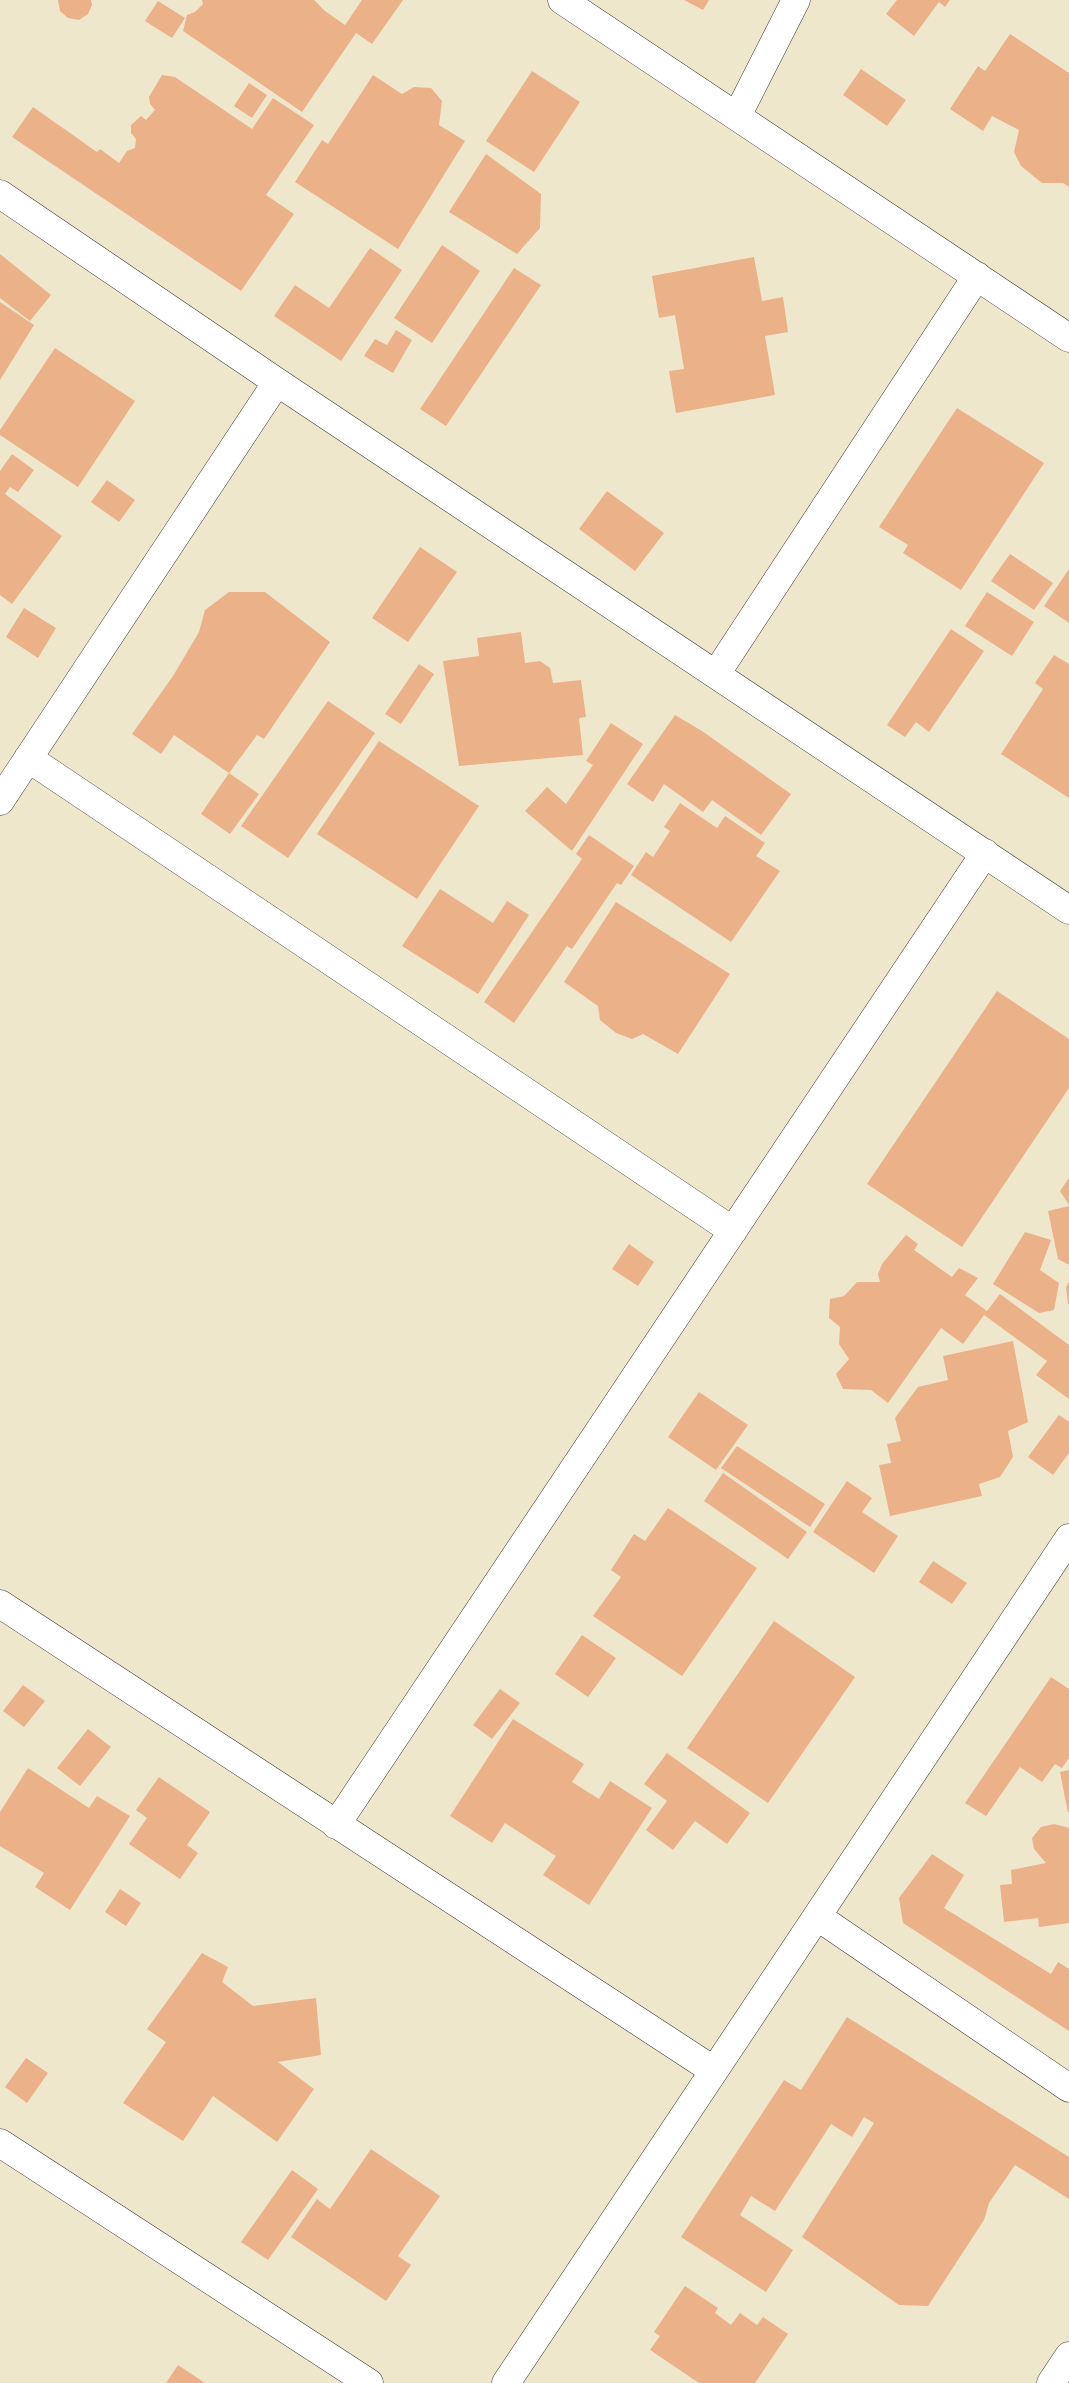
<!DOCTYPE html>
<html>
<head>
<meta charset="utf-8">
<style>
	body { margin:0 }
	canvas { display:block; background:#efe7cc }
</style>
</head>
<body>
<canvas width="1069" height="2383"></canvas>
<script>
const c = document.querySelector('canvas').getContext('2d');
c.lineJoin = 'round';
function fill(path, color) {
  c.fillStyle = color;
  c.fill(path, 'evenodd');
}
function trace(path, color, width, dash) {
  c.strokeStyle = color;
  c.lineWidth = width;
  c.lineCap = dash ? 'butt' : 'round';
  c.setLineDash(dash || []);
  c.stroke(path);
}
const building = new Path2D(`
	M58,0H91L92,5L88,14L79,20L68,18L60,11Z
	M202,0H314L325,11L345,25L362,0H403L372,44L356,33L302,112L183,31L187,15L195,12L203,4Z
	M684,0H709L703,10Z
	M897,0H950L945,7L939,2L914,36L886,14Z
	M158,1L185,18L172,38L145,21Z
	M1010,34L1069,73V187L1063,183H1042L1021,166L1014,152L1019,130L992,116L983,131L950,109L978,66L985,71Z
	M861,69L906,100L887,126L843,95Z
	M532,71L580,102L534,172L486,141Z
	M162,75L175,77L252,129L273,98L314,125L266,195L294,214L241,291L12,137L33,107L97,152L100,149L119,163L127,151L135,148L136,139L131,133V125L141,116L146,120L155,110L150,104L149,97Z
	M373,75L402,94L414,87L431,88L442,101L439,125L465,141L398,249L295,182L322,140L328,144Z
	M249,83L267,95L252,118L234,106Z
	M486,154L541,194L540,228L517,254L449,212Z
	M442,245L480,271L432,343L394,318Z
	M370,248L402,270L341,361L274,316L295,285L329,308Z
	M0,254L51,295L30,321L0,298Z
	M754,257L762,301L783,297L788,332L765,336L775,395L676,413L669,371L684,369L675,315L659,318L652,276Z
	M514,268L541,285L446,426L420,409Z
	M0,302L34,325L0,380Z
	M396,330L412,340L393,373L364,356L375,339L387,345Z
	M55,348L135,401L78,487L0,435V430Z
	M957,408L1044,463L961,590L903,553L908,545L879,527Z
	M12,454L34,470L18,492L10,487L5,494L62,536L12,604L0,595V471Z
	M107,480L135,500L119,522L91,502Z
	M607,491L664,533L635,571L579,529Z
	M420,547L457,572L408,642L372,618Z
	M1010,554L1053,583L1034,610L991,581Z
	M1069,569V623L1044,606Z
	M229,592H265L330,642L264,739L257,735L229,773L174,735L161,754L132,734L173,676L199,632L205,610Z
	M987,592L1034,622L1012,656L965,626Z
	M24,608L56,628L38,658L6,637Z
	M951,629L984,651L929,732L916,722L905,737L887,725Z
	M521,632L525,663L540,661L550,668L553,683L581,680L586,717L579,718L583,755L459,766L443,661L479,656L477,638Z
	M1054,655L1069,664V798L1001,754L1043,689L1035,683Z
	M419,664L434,674L401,724L385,714Z
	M328,701L375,733L288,858L241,826Z
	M675,715L702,731L791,794L761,835L712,800L703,812L664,784L653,802L627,784Z
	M611,723L643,744L572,851L525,811L547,787L566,804L593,765L586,761Z
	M379,741L479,806L417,899L317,834Z
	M229,773L259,794L230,834L201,814Z
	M680,803L717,828L725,816L765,843L756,856L780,871L731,942L631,875L646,852L653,857L670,831L664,827Z
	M589,835L634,866L621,885L617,883L572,949L567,946L514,1023L484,1002L582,859L576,854Z
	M440,889L493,923L507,901L529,915L478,994L402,946Z
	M616,902L730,974L678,1054L643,1034L632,1039L616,1033L600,1020L598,1006L564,982Z
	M997,991L1069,1039V1088L962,1247L867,1184Z
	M1069,1178V1205L1060,1191Z
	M1069,1206V1265L1058,1259L1048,1211Z
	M1025,1232L1051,1240L1040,1270L1059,1283L1054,1310L1039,1313L993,1284Z
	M906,1235L918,1244L914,1250L952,1277L959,1268L978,1278L965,1295L987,1311L1000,1294L1069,1345V1399L1036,1375L1047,1361L984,1315L963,1344L941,1328L888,1403L871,1390L843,1389L836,1374L849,1359L839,1344L840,1327L829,1318L830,1299L844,1296L857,1282H880L878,1274L882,1264Z
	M629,1244L654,1262L638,1286L612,1269Z
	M1069,1282V1304H1068L1066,1287Z
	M1013,1341L1028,1422L1008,1431L1013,1457L1000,1477L979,1484L982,1496L890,1516L879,1465L891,1463L887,1444L901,1441L895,1418L918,1387L948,1380L943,1356Z
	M699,1392L748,1425L716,1470L668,1437Z
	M1059,1415L1069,1422V1453L1053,1475L1028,1457Z
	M737,1446L825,1504L810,1527L721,1468Z
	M723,1473L807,1532L788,1559L704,1501Z
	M847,1481L872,1498L862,1512L898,1536L874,1573L813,1532Z
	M668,1508L757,1568L682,1676L593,1616L621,1577L611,1570L634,1534L645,1541Z
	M933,1561L967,1583L952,1604L919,1582Z
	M774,1621L855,1677L768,1803L687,1748Z
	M582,1635L616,1658L588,1697L555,1674Z
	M1051,1677L1069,1689V1758L1062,1768L1055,1764L1042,1782L1020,1767L986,1816L965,1803Z
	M23,1685L45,1701L24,1727L3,1711Z
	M500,1689L520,1703L492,1739L473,1725Z
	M513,1719L584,1764L572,1782L599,1799L610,1781L652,1808L589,1905L543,1875L556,1856L505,1823L492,1843L450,1816Z
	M88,1729L111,1747L80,1786L57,1768Z
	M667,1753L750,1813L727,1844L695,1821L673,1850L646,1830L667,1801L644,1784Z
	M28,1768L89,1808L97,1796L130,1816L70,1910L35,1887L44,1873L0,1846V1812Z
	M1069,1770V1812L1068,1813L1060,1772Z
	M159,1777L210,1812L187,1845L198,1853L180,1879L129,1844L147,1818L136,1810Z
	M1054,1824L1069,1828V1923L1039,1927L1038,1918L1004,1922L1000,1885L1012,1884L1011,1870L1046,1863L1034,1849L1032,1838L1041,1827Z
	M932,1854L964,1875L944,1908L1051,1974L1058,1962L1069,1969V2031L903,1923L899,1898Z
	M120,1889L141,1903L126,1926L105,1912Z
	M202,1953L228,1967L222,1982L253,2006L316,1998L321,2055L278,2062L314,2089L277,2142L213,2096L183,2141L123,2103L166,2042L147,2029Z
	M847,2017L1069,2157V2199L1015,2165L989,2203L984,2220L928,2306L899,2305L802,2237L874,2123L864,2117L852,2137L831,2124L775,2211L751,2196L740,2215L793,2250L766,2292L681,2237L784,2080L801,2090Z
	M26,2058L48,2073L27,2103L5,2087Z
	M371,2149L440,2196L398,2256L411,2265L386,2301L291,2237L317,2199L330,2209Z
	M292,2170L318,2189L268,2260L241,2242Z
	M685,2286L718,2308L715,2313L731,2325L740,2313L757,2325L763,2317L788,2334L755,2383H699L650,2350L660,2336L654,2332Z
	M178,2365L205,2383H166Z`);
const street = new Path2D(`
	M562,0L1069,338
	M737,116L796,0
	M0,194L277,382L1069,910
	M716,674L977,276
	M28,758L733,1231
	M0,801L277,382
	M0,1604L713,2070
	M336,1825L985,853
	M818,1917L1069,2088
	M0,2143L369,2383
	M506,2383L1069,1538
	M1051,2383L1069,2356`);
fill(building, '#ebb189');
trace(street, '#3c3a36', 29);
trace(street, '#fff', 28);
</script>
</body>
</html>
